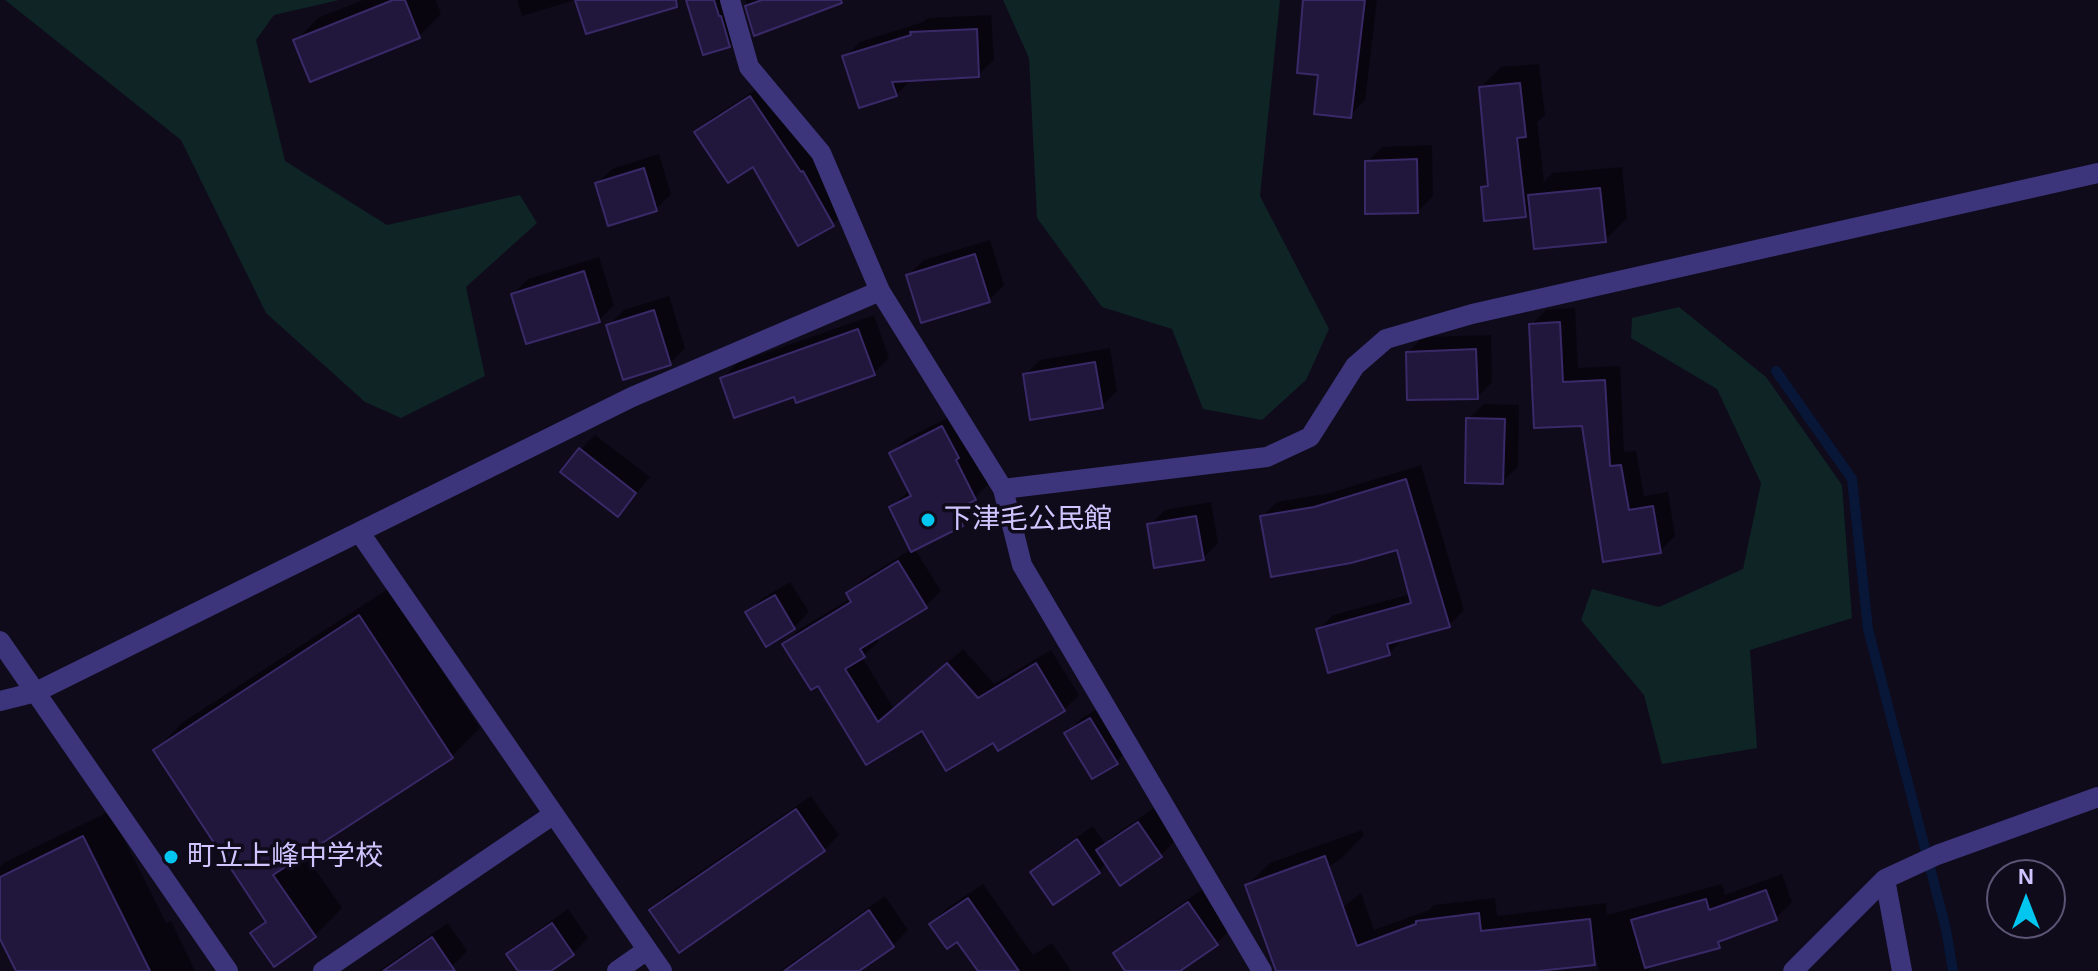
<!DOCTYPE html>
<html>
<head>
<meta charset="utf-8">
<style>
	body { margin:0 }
	#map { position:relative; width:2098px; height:971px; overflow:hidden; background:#0f0b1b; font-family:Arial,sans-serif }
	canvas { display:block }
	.north { position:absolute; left:1986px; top:859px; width:80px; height:80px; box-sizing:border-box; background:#0f0b1b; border:2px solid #5c5576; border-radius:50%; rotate:0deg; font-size:22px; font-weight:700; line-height:32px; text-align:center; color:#d0c5ff }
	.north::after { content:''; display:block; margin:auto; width:28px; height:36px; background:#00c6f0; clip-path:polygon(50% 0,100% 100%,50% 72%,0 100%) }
</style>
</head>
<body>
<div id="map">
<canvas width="2098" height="971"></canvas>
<div class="north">N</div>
</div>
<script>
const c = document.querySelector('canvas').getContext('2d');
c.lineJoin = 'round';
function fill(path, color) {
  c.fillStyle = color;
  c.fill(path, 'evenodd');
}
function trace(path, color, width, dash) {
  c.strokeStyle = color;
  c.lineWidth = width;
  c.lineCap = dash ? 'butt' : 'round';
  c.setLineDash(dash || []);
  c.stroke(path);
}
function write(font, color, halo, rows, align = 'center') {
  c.font = font + ' Arial,"Noto Sans JP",sans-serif';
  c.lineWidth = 7;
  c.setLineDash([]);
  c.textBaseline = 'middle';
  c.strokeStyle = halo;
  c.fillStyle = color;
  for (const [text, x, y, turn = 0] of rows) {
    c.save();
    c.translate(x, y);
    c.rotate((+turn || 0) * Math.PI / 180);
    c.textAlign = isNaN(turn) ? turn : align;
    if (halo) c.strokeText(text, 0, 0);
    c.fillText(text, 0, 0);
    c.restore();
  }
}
const green = new Path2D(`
	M5,0H339L274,15L256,40L285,161L387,225L520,195L537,223L466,287L485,376L401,418L365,402L266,313L181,140Z
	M1003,0H1280L1260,196L1329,329L1306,380L1262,420L1203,409L1172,329L1102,307L1037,218L1029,58Z
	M1679,307L1766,377L1842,485L1852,618L1750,650L1757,748L1662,764L1644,695L1581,620L1592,589L1659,607L1743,569L1761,483L1717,389L1631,338L1632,318Z`);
const shadow = new Path2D(`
	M363,0H436L441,14L419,36L311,80L296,41L318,18Z
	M517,0H575L522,16Z
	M688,0H740L748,27L729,46Z
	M746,0H844L755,33Z
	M1305,0H1377L1365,100L1350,116L1320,73Z
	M991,15L994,60L978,75L912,79L896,95L845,57L860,42L923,22L928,18Z
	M1539,64L1545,115L1537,122L1544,182L1553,173L1622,167L1627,218L1605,240L1532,208L1525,215L1483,188L1490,180L1481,87L1501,67Z
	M766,83L848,209L833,224L754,164L697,133L712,118Z
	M1432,145L1433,196L1418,211L1367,162L1382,147Z
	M659,154L671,194L656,209L597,184L612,169Z
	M990,240L1004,285L989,300L908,275L924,260Z
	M599,257L614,305L599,320L513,294L528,279Z
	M669,296L685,348L670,363L609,325L624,310Z
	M1575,308L1578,368L1620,366L1624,452L1636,451L1644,496L1668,492L1675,536L1660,551L1605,560L1584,424L1531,325L1546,310Z
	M874,315L889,358L874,373L795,394L722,379L737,363Z
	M1491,335L1492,382L1477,397L1408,352L1423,337Z
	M1110,348L1117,391L1102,406L1025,375L1040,360Z
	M1484,404L1519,405L1518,467L1502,482L1468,419Z
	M957,413L990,483L972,500L977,509L962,524L914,548L941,591L926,606L876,636L879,641L862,657L894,709L963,649L994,684L1051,650L1079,695L1064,710L993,740L923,728L867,762L819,683L785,644L800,629L851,598L848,594L863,579L912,549L891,507L910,490L891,454L906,439Z
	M595,435L650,477L632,499L618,514L580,450Z
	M1421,465L1464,610L1449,625L1404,638L1389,653L1318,630L1333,615L1411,594L1398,547L1262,517L1277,502L1330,493Z
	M1211,502L1218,543L1203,558L1150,525L1165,510Z
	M790,582L809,612L794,627L767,644L748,613L763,598Z
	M388,589L480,728L452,756L304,853L342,908L315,935L253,933L267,919L156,750L183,722Z
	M1105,704L1131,747L1116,762L1066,734L1081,719Z
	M811,796L839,835L824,850L651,910L666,895Z
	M1154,808L1176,840L1161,855L1121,883L1107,863L1099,871L1054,902L1033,872L1048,857L1093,826L1105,844L1113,836Z
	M110,811L166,923L171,921L195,971H24L0,935V867L5,862Z
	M1362,830L1364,835L1342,858L1258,915L1247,885L1270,863Z
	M1782,874L1792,902L1776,918L1730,935L1718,946L1649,965L1650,971H1599L1597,962L1520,971H1278L1292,947L1361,893L1374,930L1429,910L1434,905L1495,898L1497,916L1606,903L1607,915L1722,884L1725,895Z
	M983,884L1033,955L1052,943L1071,971H980L958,939L931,924L946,909Z
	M1203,889L1231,929L1216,944L1177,971H1128L1116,953L1130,939Z
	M885,896L908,930L893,945L855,971H780Z
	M568,909L588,938L573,953L547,971H520L509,955L524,940Z
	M448,923L467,951L452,966L444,971H379Z`);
const stream = new Path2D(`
	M1776,371L1852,479L1868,629L1946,929L1953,971`);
const building = new Path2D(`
	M393,0H405L420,38L310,82L293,40Z
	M575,0H676L677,7L586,34Z
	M686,0H714L719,16H721L730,47L703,55Z
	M762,0H841L842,3L754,36L745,6Z
	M1303,0H1365L1351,118L1314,114L1318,75L1297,73Z
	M977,29L979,77L892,82L897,96L859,108L842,56L911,35L910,32Z
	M1520,83L1526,137L1517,138L1526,217L1484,221L1481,187L1488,186L1479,87Z
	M750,96L801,172L803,171L834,226L798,246L753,167L728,183L694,132Z
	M1417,159L1418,213L1365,214V161Z
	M644,168L657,211L608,226L595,183Z
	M1600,188L1606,242L1534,249L1528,195Z
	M975,254L990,302L921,323L906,275Z
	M584,271L600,322L526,344L511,294Z
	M654,310L671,365L623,380L606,325Z
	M1560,322L1563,382L1605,380L1610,466L1621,465L1629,510L1653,506L1661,553L1603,562L1582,426L1534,428L1529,324Z
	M858,329L875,375L796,403L794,397L734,418L720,378Z
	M1476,349L1478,399L1407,400L1406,352Z
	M1095,362L1103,408L1030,420L1023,374Z
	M1466,418L1505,419L1503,484L1465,483Z
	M942,426L959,458L956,460L976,500L955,510L963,526L911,552L889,507L911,496L889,453Z
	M579,448L636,493L618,517L560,472Z
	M1406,479L1450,627L1387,644L1390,655L1328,673L1316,629L1411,603L1397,550L1351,563L1271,577L1260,516L1314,507Z
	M1196,516L1204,560L1154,568L1147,524Z
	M898,561L927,608L860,649L865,657L845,669L878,722L947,663L978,698L1036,663L1065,711L998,751L993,743L946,771L922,731L866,765L818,686L811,690L782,644L851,602L846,593Z
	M775,595L795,629L766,647L745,612Z
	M359,615L453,758L273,875L316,937L274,967L250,933L266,922L153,750Z
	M1090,718L1118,764L1092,779L1064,733Z
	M796,809L825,851L679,953L649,910Z
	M1138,822L1162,857L1120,886L1096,850Z
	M83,836L150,971H16L0,939V877Z
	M1077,839L1100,873L1053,905L1030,872Z
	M1325,856L1357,946L1416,924V921L1479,913L1481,931L1590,919L1595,965L1538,971H1276L1245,885Z
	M1766,890L1777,920L1718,942L1720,948L1645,968L1631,920L1706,899L1709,910Z
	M968,898L1019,971H978L957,942L947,949L929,924Z
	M1188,902L1218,945L1180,971H1125L1113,953Z
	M869,910L894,947L859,971H784Z
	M552,923L574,955L551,971H518L506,954Z
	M432,937L455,971H383Z`);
const minor = new Path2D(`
	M730,0L749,67L821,153L880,291L1003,489L1022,565L1262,971
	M1003,489L1267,457L1310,437L1355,366L1386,339L1472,314L2098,173
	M360,533L662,971
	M0,641L228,971
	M0,701L36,692L632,397L880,291
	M1885,879L1902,971
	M323,971L554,814
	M617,971L647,950
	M1793,971L1885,879L1937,855L2098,797`);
const markers = [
	[928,520,8,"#00c6f0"],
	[171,857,8,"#00c6f0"]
];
const poiNames = [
	["下津毛公民館",944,520],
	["町立上峰中学校",187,857]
];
fill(green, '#0e2425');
fill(shadow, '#0007');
trace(stream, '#081637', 10);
fill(building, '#21173c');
trace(building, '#3a2968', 2);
trace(minor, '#3d357b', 20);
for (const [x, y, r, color] of markers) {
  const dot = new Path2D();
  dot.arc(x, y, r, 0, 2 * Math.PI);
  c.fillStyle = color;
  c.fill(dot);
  trace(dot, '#0f0b1b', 3);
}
write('28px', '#d0c5ff', '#0f0b1b', poiNames, 'left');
</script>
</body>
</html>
